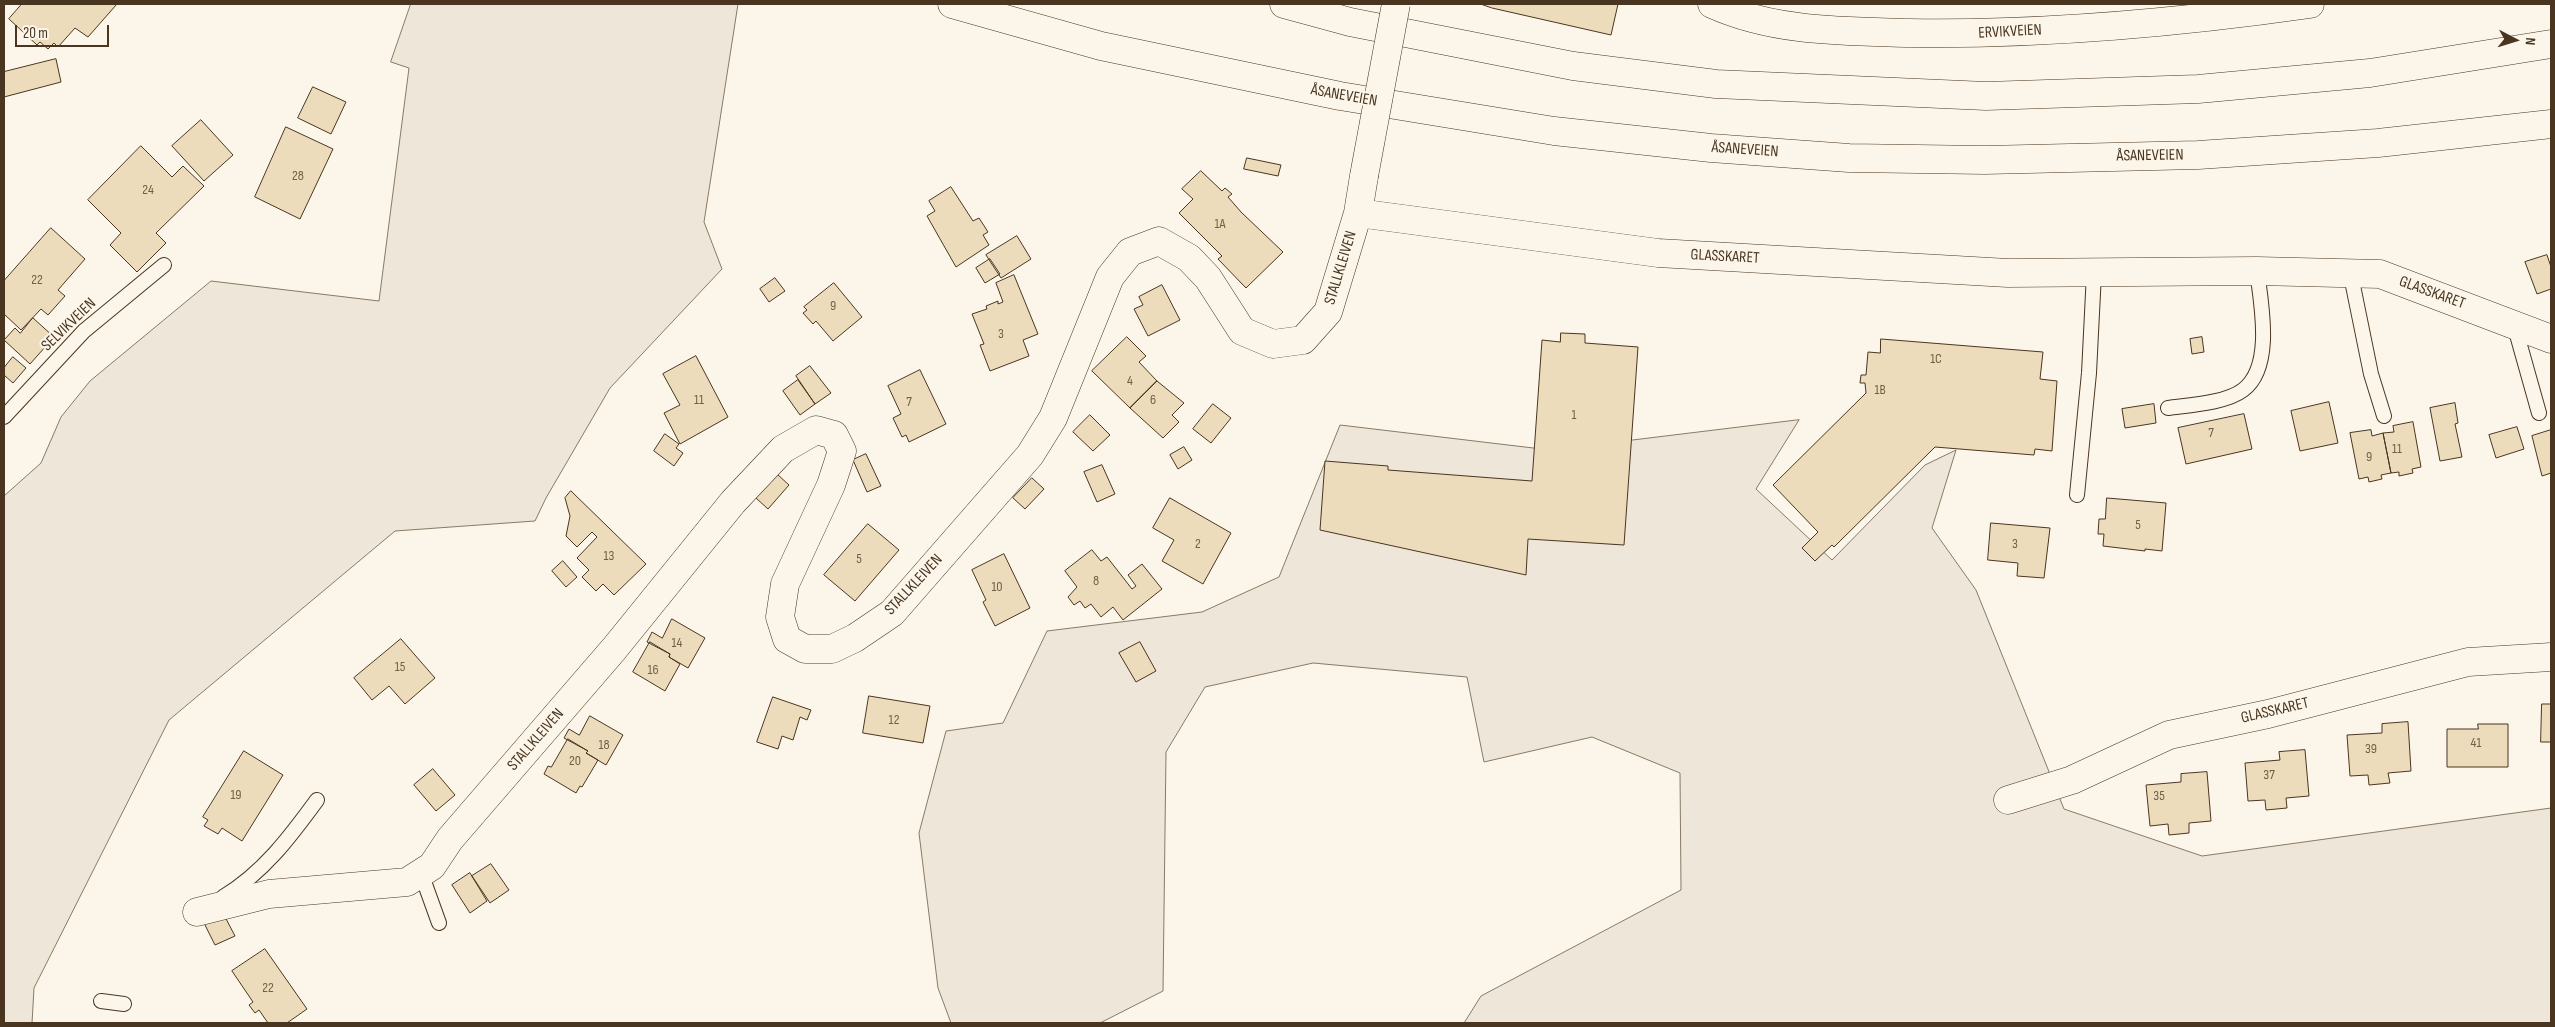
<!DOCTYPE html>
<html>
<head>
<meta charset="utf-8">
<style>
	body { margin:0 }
	#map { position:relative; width:2555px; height:1027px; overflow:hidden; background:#fbf6e9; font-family:"Sofia Sans Condensed",sans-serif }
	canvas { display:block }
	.frame { position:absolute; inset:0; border:5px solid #4a3520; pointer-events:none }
	.north { position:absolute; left:2490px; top:15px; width:50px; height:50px; -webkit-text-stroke:4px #fbf6e9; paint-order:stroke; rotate:95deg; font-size:14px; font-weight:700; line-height:20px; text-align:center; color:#4a3520 }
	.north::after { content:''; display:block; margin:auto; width:18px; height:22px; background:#4a3520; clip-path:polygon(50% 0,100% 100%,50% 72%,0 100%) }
	.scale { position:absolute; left:15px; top:25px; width:94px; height:22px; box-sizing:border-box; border:2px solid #4a3520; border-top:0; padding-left:6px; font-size:15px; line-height:18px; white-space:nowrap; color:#4a3520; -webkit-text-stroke:4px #fbf6e9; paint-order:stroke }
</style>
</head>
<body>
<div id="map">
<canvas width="2555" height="1027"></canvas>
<div class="frame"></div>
<div class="north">N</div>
<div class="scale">20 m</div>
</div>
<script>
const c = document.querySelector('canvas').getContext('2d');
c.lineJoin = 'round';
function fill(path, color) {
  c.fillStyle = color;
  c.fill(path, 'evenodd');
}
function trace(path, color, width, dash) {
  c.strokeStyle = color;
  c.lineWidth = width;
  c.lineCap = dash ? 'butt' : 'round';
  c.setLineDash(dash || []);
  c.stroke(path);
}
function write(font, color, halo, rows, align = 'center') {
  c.font = font + ' "Sofia Sans Condensed",sans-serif';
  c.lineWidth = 4;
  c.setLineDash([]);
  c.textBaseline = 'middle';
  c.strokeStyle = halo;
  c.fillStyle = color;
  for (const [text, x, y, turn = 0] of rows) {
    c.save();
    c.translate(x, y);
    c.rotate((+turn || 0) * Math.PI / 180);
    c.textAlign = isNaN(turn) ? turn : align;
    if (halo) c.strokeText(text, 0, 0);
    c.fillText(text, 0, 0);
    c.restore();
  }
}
const green = new Path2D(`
	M411,4H738L704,222L722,269L610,388L546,498L535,521L395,531L169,720L34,988L32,1023H4V496L41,463L61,417L90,381L211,281L379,301L409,68L391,62Z
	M1799,420L1756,489L1832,560L1925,465L1956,450L1932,528L1976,590L2064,809L2202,856L2551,808V1023H1464L1481,996L1681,890L1680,773L1592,737L1484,762L1467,677L1313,663L1205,687L1166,752L1163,991L1100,1023H951L938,988L919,833L946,731L1003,723L1047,631L1202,612L1279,577L1340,425L1550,450Z`);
const building = new Path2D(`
	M22,4H117L88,37L75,28L58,47L54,43L48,49L40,42L37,45L9,19Z
	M1481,4H1618L1611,35L1492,8Z
	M56,59L61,82L4,97V72Z
	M313,87L346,102L331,134L298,118Z
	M201,120L233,155L204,181L172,146Z
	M286,127L333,149L300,219L255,197Z
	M141,146L172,177L183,166L204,186L156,233L166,243L137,272L110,245L121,233L88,200Z
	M1247,158L1281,165L1278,176L1244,169Z
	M1201,171L1222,191L1225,188L1232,194L1228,197L1241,212L1283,252L1246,288L1218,259L1222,256L1179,213L1193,199L1182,189Z
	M951,187L973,221L979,218L988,232L983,235L989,245L956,267L927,216L935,211L929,201Z
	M51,228L85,259L58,290L65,296L48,315L41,309L21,330L4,314V281Z
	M1017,236L1031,259L1001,278L986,255Z
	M2547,255L2551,267V289L2537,294L2525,262Z
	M990,259L1000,274L985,283L976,268Z
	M1014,275L1038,334L1023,340L1029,356L990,371L980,345L984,344L972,314L987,309L986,306L998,301V304L1003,302L996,283Z
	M775,278L785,291L769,302L760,289Z
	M834,283L862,317L833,341L816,321L813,324L803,313L807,310L804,307Z
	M1162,285L1180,320L1148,336L1134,309L1143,305L1139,297Z
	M33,318L54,337L30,364L4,340L15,328L20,333Z
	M1561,333L1585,334V343L1638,347L1624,545L1528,539L1526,575L1320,530L1325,461L1388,466V470L1532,481L1542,340L1560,342Z
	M1127,337L1146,356L1139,362L1157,381L1130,408L1092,371Z
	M2202,337L2204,352L2192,354L2190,339Z
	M1881,339L2043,352L2040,379L2057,381L2052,451L2035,449L2034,455L1935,447L1834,547L1832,545L1815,561L1802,548L1818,532L1773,485L1866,393L1865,383H1860L1861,375H1866L1868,352L1880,353Z
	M696,356L728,417L680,444L664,413L680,405L663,374Z
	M13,357L26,368L13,383L4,375V368Z
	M810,366L831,393L815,404L796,376Z
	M920,370L946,424L909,442L906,435L902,437L893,418L901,414L888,386Z
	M798,380L815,404L800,415L783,391Z
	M1157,381L1184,403L1172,415L1179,422L1163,438L1130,408Z
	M2329,402L2338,443L2300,451L2291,411Z
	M2455,403L2458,423L2455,424L2462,457L2440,461L2430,408Z
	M1213,404L1231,418L1211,443L1193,429Z
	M2154,404L2156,423L2125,428L2122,409Z
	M2244,414L2252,449L2186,464L2178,428Z
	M1090,415L1110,435L1093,451L1073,432Z
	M2413,422L2421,467L2412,469L2413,473L2399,476V472L2391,473L2383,433L2394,432L2393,426Z
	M2517,427L2524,449L2496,458L2489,435Z
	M2371,430L2372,436L2383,433L2391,473L2381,475L2382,479L2369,482L2368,477L2359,479L2350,433Z
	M2551,430V473L2542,476L2532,436Z
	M665,434L679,444L676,448L683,453L674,466L654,451Z
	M1184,447L1192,460L1178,469L1170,455Z
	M866,454L881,486L867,492L853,460Z
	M1102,465L1115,494L1097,502L1084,472Z
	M777,474L789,485L768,509L756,498Z
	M1032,478L1044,489L1025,509L1013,498Z
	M571,491L646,564L614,595L603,584L596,591L582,577L589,570L577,558L597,537L592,532L577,547L566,536L570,516L565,498Z
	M1170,498L1231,533L1203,584L1162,561L1174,540L1153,528Z
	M2107,498L2166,503L2162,551L2145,549V551L2103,546L2104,534H2098L2099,519H2105Z
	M1991,523L2050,528L2044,578L2017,576L2018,563L1988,560Z
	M868,524L899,550L855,601L824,575Z
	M1092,550L1101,561L1107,557L1132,589L1136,586L1128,575L1142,564L1162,589L1123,620L1113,607L1101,617L1091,604L1085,608L1080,601L1074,605L1068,597L1077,587L1065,571Z
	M1004,554L1030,608L995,626L983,602L986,600L972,570Z
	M563,561L577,577L566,587L552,571Z
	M672,619L705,638L688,668L669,657L670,654L647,642L652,632L662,638Z
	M401,639L435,678L405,704L389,686L372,700L354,678Z
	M650,642L670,654L669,657L680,664L665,691L633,672Z
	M1140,642L1156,671L1136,682L1119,653Z
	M869,696L930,706L923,743L863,733Z
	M773,697L811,710L807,720L800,717L793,740L782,736L778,749L757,742Z
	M2542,704H2551V742H2541Z
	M590,716L623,735L606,765L586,753L588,751L564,738L569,729L579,735Z
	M2408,722L2411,771L2388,773L2390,783L2369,785L2368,775L2350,776L2347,735L2382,733V724Z
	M2478,724H2508V767H2447V729H2478Z
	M568,739L588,751L586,753L598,760L582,787L580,786L576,793L544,774L548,766L551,767Z
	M2305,750L2309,796L2286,798L2287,808L2266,810L2265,800L2248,801L2245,763L2280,760L2279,752Z
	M244,751L283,775L242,841L222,828L218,834L204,826L208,820L203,817Z
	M433,769L455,795L436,811L414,785Z
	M2207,772L2211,821L2189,823V833L2169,835L2168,824L2150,826L2146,785L2181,782V774Z
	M491,864L509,890L490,903L472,876Z
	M470,873L487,901L470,913L452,885Z
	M223,913L235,936L215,945L204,923Z
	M265,949L307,1009L287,1023H268L259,1010L255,1013L249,1005L253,1002L232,971Z`);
const lane = new Path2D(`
	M2350,271L2371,374L2384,416
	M2514,324L2539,413
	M2168,408C2190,405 2226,403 2243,390C2274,367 2261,303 2257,271
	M4,417L84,331L164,265
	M2077,495L2089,373L2094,273
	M421,873L439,923
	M223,897C263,873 290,837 317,800
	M101,1001L124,1004`);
const street = new Path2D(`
	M1358,213L1658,253L2008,273L2257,271L2380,274L2551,339
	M2008,800L2072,780L2169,735L2268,714L2468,662L2551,657
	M197,912L269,894L407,882L432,866L450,839L614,649L733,502L783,449L816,430L834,435L842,451L831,485L785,584L780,617L787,639L805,649H832L855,638L892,613L1030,455L1053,418L1110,277L1130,252L1159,241L1189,258L1208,278L1242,331L1273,344L1303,340L1328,312L1358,213L1364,176`);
const primary = new Path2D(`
	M1712,4C1774,32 1842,31 1909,33C2043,35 2177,23 2310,4`);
const highway = new Path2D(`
	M952,4L1101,46L1340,96L1554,131L1711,148L1849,158L1985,160L2198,155L2378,143L2551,124
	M1284,4L1350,22L1573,66L1716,84L1986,96L2198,89L2370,73L2551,44`);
const streetBridge = new Path2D(`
	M1364,176L1396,4`);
const numberNames = [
	["28",298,176],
	["24",148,190],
	["1A",1220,224],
	["22",37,280],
	["9",833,306],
	["3",1001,334],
	["1C",1936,359],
	["4",1130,381],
	["1B",1880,390],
	["11",699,400],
	["6",1153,400],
	["7",909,402],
	["1",1574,415],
	["7",2211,433],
	["11",2397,449],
	["9",2369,457],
	["5",2138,525],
	["2",1198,544],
	["3",2015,544],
	["13",609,556],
	["5",859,559],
	["8",1096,581],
	["10",997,587],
	["14",677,643],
	["15",400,667],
	["16",653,670],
	["12",894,720],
	["41",2476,743],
	["18",604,745],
	["39",2371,749],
	["20",575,761],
	["37",2269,775],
	["19",236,795],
	["35",2159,796],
	["22",268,988]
];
const streetNames = [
	["ERVIKVEIEN",2010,32,-3],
	["ÅSANEVEIEN",1344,96,10],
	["ÅSANEVEIEN",1745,150,4],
	["ÅSANEVEIEN",2150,156,-1],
	["GLASSKARET",1725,257,3],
	["STALLKLEIVEN",1341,268,-73],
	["GLASSKARET",2432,293,20],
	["SELVIKVEIEN",69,325,-44],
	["STALLKLEIVEN",914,585,-47],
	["GLASSKARET",2275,711,-13],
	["STALLKLEIVEN",536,740,-49]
];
fill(green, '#ede6d9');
trace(green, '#887966', 1);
fill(building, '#ecdcbc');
trace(building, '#4a3520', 1);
trace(lane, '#4a3520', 16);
trace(street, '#4a3520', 29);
trace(primary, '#4a3520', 29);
trace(highway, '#4a3520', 29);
trace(lane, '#fbf6e9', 14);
trace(street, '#fbf6e9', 28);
trace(primary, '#fbf6e9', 28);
trace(highway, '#fbf6e9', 28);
trace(streetBridge, '#4a3520', 29, []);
trace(streetBridge, '#fbf6e9', 28);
write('14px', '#725f47', null, numberNames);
write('16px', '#4a3520', '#fbf6e9', streetNames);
</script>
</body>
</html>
